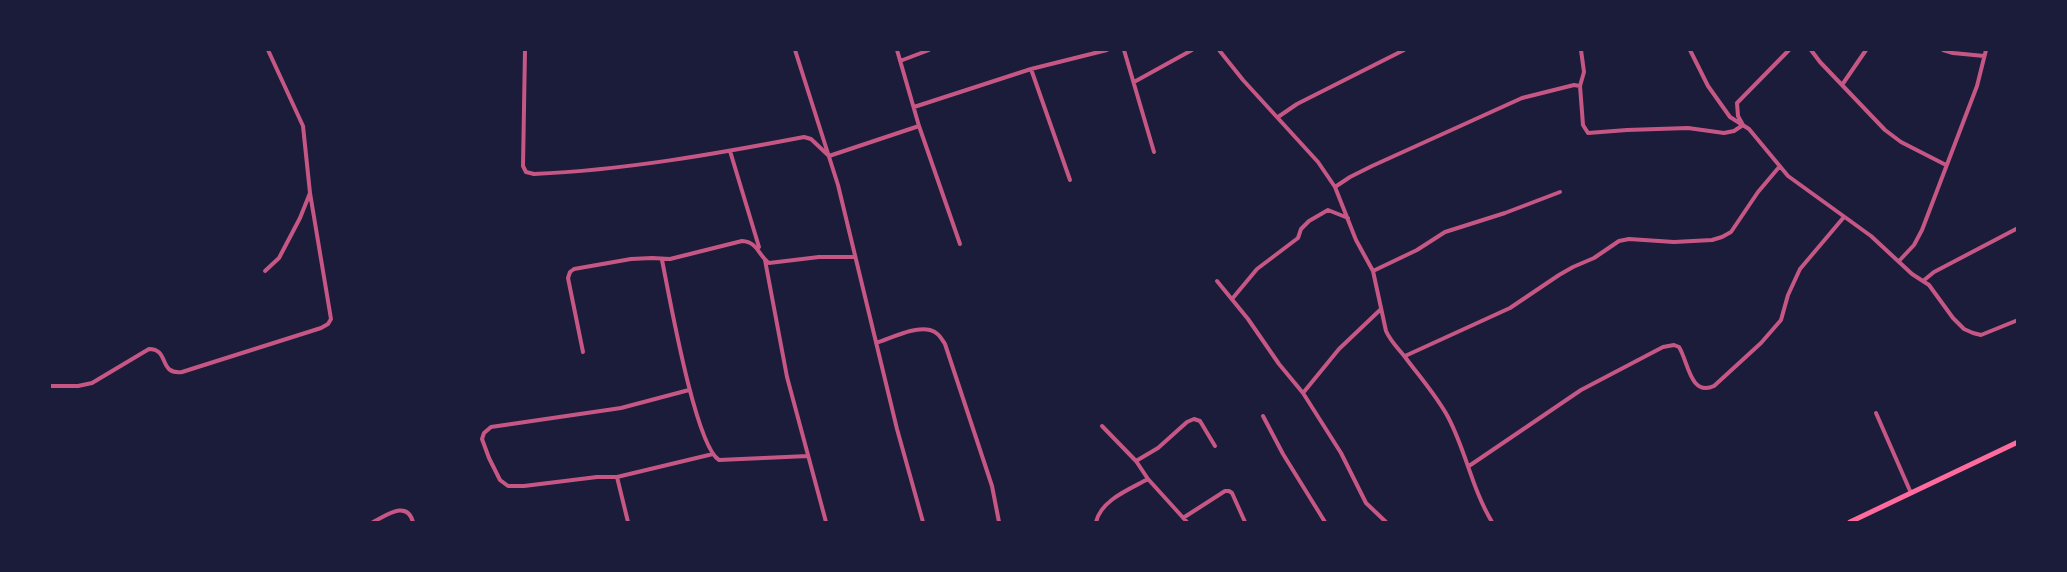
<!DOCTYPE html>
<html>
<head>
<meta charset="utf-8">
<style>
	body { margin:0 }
	#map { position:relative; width:2067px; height:572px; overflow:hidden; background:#1b1b3a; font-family:Commissioner,sans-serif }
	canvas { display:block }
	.frame { position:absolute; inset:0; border:51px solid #1b1b3a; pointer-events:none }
</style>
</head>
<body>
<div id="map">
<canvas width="2067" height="572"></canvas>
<div class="frame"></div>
</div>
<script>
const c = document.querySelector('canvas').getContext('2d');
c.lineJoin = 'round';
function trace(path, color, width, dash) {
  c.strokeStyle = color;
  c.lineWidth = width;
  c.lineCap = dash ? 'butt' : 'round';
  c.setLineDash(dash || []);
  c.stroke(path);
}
const minor = new Path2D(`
	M525,50L523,166L526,172L534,174C625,170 715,154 804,137L811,139L829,156L919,126
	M795,50L838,185L897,429L923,522
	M897,50L919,126L960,244
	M1124,50L1154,152
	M1219,50L1243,80L1318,162L1335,187L1356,240L1373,271L1386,331C1391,342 1398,348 1405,357C1419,376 1436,395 1448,417C1466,451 1472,489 1492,522
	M1581,50L1584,72L1580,86L1583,125L1588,133L1627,130L1688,128L1724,133L1734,131L1743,125L1738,116L1737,103L1789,50
	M1690,50L1708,86L1730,117L1749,129L1788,176L1871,236L1912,274L1929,285L1953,318L1964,329L1973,333L1981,335L2018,320
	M1811,50L1820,62L1885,130L1901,142L1946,165
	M1943,50L1953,53L1984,56
	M900,61L929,50
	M1031,69L1070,180
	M1134,82L1192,50
	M1842,85L1866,50
	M914,107L1031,69L1107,50
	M1278,117L1297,104L1404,50
	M730,151L759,247
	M1335,187L1350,177L1372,166L1522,98L1574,85L1580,86
	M662,260C669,294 695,445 719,460L808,456
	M765,260L787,377L826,522
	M1899,261L1914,245L1922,230L1977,86L1986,50
	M265,271L279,258L300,218L310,193L303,126L268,50
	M1373,271L1417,250L1445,232L1505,213L1560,192
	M1217,281L1248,319L1279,364L1303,393L1341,453L1366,503L1386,522
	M1923,281L1934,272L2018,228
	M1232,299L1257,269L1298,238L1301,229L1309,221L1328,210L1348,218
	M876,343C892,338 914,326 930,330C938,332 941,338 945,344L992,486L999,522
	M583,352L568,278L570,272L574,269L631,259L652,258L670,259L742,241C758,242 758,255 769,263L819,257H855
	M1405,356L1510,308L1559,275L1573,267L1594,258L1619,241L1629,239L1674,242L1712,240L1722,237L1731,232L1758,192L1780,166
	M50,386H78L92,383L149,349C170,349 158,375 182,372L321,328L328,324L331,319L310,193
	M689,390L621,408L491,427L484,433L482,439L489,458L500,480L508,486H524L597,477H617L713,454
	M1303,393L1339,349L1380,310
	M1876,413L1911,493
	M1263,416L1283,454L1325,522
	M1102,426L1136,461L1148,479L1187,522
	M1136,461L1158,448L1187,422L1194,419L1200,421L1215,446
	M1469,466L1581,390L1663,347L1674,345L1679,347C1688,361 1690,397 1714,386L1761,343L1781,320L1788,295L1800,269L1844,217
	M617,477L628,522
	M1183,518L1225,491H1229L1232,493L1245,522
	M373,522C387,515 407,500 413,522
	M1096,522C1101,500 1130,489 1148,479`);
const secondary = new Path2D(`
	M1850,522L2018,442`);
trace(minor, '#c65784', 4);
trace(secondary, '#ff6b9d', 5);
</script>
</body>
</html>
